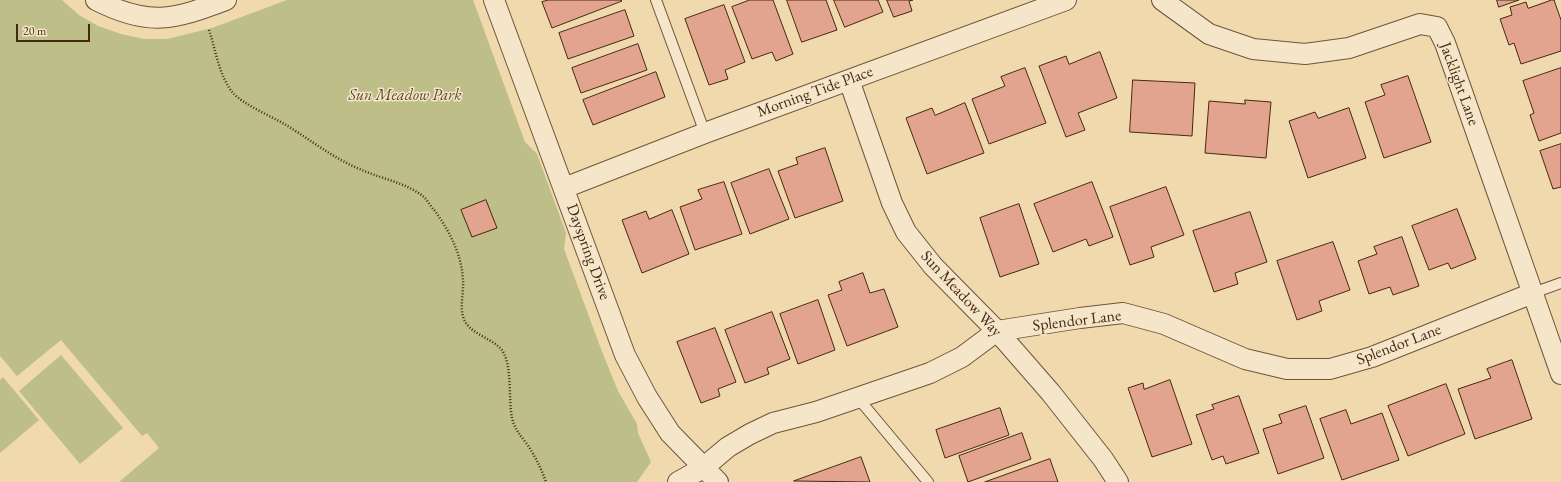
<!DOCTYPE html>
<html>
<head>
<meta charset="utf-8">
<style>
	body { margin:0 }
	#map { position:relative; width:1561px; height:482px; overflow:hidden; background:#f0d9ad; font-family:"EB Garamond",serif }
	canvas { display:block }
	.scale { position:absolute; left:16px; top:24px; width:74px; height:18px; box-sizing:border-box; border:2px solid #462812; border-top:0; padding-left:5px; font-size:12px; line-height:14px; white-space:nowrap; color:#462812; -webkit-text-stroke:3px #f5e6ca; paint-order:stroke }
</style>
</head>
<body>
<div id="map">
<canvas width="1561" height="482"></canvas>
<div class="scale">20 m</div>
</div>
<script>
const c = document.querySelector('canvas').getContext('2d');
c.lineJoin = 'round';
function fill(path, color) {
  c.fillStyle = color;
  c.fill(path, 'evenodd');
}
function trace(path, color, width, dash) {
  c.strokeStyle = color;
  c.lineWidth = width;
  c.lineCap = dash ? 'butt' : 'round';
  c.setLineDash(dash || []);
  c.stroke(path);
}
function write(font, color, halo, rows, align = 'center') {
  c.font = font + ' "EB Garamond",serif';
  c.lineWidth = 3;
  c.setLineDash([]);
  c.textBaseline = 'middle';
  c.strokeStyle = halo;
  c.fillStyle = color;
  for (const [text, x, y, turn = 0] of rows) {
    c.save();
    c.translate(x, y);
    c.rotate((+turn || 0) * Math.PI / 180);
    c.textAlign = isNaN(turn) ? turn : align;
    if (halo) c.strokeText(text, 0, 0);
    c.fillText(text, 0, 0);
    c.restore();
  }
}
const green = new Path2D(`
	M0,0H62L79,15L98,26L121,34L144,39H167L212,28L287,0H473L525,142L537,154L566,233L564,249L601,349L618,391L637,424L638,433L651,462L637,482H119L159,448L147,433L142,436L61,340L17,376L0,356Z
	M61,355L123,428L80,464L19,391Z
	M3,377L39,420L0,453V380Z`);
const building = new Path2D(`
	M549,0H621L622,1L552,28L542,2Z
	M750,0H773L793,54L776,61L772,52L752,59L732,7Z
	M787,0H826L837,30L802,42Z
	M834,0H878L883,12L845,27Z
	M887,0H913L909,1L912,11L894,17Z
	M1497,0H1519L1499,7Z
	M1552,0H1554L1561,20V51L1521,64L1514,43L1509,45L1500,19L1512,15L1510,7L1526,2L1528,8Z
	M724,5L745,62L725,70L728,79L709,85L685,19Z
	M625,10L634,36L568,59L559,33Z
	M638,44L647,70L581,93L572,68Z
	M1100,52L1117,98L1078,113L1085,130L1066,137L1039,66L1066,56L1069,64Z
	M1025,68L1046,123L989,144L972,99L1005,86L1001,77Z
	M1561,68V133L1539,141L1530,115L1534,113L1523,81Z
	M656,72L665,97L593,125L583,100Z
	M1408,76L1431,142L1384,158L1365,102L1385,95L1381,85Z
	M1133,80L1195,83L1192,136L1130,132Z
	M1245,100L1271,102L1266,158L1205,153L1209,101L1245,104Z
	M965,103L984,153L927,174L906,118L932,108L935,115Z
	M1349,108L1366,158L1308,178L1289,121L1315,112L1318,118Z
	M1561,144V187L1553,189L1540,151Z
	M825,148L843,201L795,218L778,171L798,164L796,158Z
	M769,169L789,219L750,234L731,183Z
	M724,182L742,234L695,250L680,207L702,199L698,190Z
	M1092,182L1113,237L1089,246L1086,239L1053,252L1034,204Z
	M1166,187L1184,235L1151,247L1154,257L1130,265L1110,207Z
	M486,200L497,228L472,237L461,210Z
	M1019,204L1039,264L1000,277L980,218Z
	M1457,209L1476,259L1451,269L1448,263L1429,270L1412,226Z
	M672,210L689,254L642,273L622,220L646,211L649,219Z
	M1250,212L1267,262L1235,273L1238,284L1214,292L1193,231Z
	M1402,237L1419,286L1393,295L1390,287L1369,294L1358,261L1377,254L1374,247Z
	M1333,242L1350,290L1319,301L1322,311L1297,320L1277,261Z
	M863,273L870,293L884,289L898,327L847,346L828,295L842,290L839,282Z
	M818,300L835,350L798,364L780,314Z
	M772,312L790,359L767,368L769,374L745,383L725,330Z
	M715,328L736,382L718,389L720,396L701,403L677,342Z
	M1512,360L1532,419L1475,439L1458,389L1491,378L1487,369Z
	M1170,380L1192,444L1152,457L1128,388L1143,383L1144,389Z
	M1446,384L1465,434L1408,456L1388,406Z
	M1239,396L1259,453L1226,464L1223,456L1212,460L1196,415L1214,409L1212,405Z
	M1306,406L1324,458L1278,474L1263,429L1282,423L1279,415Z
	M1000,408L1009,435L945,458L936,430Z
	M1346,410L1351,424L1382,413L1399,460L1342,480L1320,419Z
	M1022,433L1031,459L968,482L959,456Z
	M861,457L870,482L794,481Z
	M1050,459L1058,482H985Z`);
const path = new Path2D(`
	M209,30C216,51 219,76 233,93C244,105 271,116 286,125C311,140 334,159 362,170C382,179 407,183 424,197C428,201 431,207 435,211C450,232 462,255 463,281C464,295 458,311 466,323C474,335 491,338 501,349C513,363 508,399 512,418C514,428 520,435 527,444C535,456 541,468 546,482`);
const lane = new Path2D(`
	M656,0L705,133
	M1533,293L1561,283
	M858,398L928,482`);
const street = new Path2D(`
	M96,0C149,27 173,20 226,0
	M494,0L625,355L647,397L670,433L718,482
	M1162,0L1209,34L1253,49L1305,54L1349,48L1420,24L1437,27L1445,43L1561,374
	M849,80L892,203L906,232L933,266L997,331L1051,393L1103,459L1118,482
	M564,188L705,133L1066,0
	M678,482L703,468L728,447L750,434L773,423L816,412L930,373L962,357L997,331L1080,318L1123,313L1164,324L1245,359L1287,369H1330L1372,357L1533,293`);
const streetNames = [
	["Jacklight Lane",1459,84,70],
	["Morning Tide Place",815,92,-20],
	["Dayspring Drive",588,252,70],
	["Sun Meadow Way",961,294,47],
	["Splendor Lane",1077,321,-7],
	["Splendor Lane",1399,345,-21]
];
const parkNames = [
	["Sun Meadow Park",405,96]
];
fill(green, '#bdbe88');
fill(building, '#e2a38f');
trace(building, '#462812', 1);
trace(lane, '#705439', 12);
trace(street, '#705439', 22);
trace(path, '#462812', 2.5, [1, 2]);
trace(lane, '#f5e6ca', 10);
trace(street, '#f5e6ca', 20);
write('16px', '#462812', '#f5e6ca', streetNames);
write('italic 16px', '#5e462a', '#f5e6ca', parkNames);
</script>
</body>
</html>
